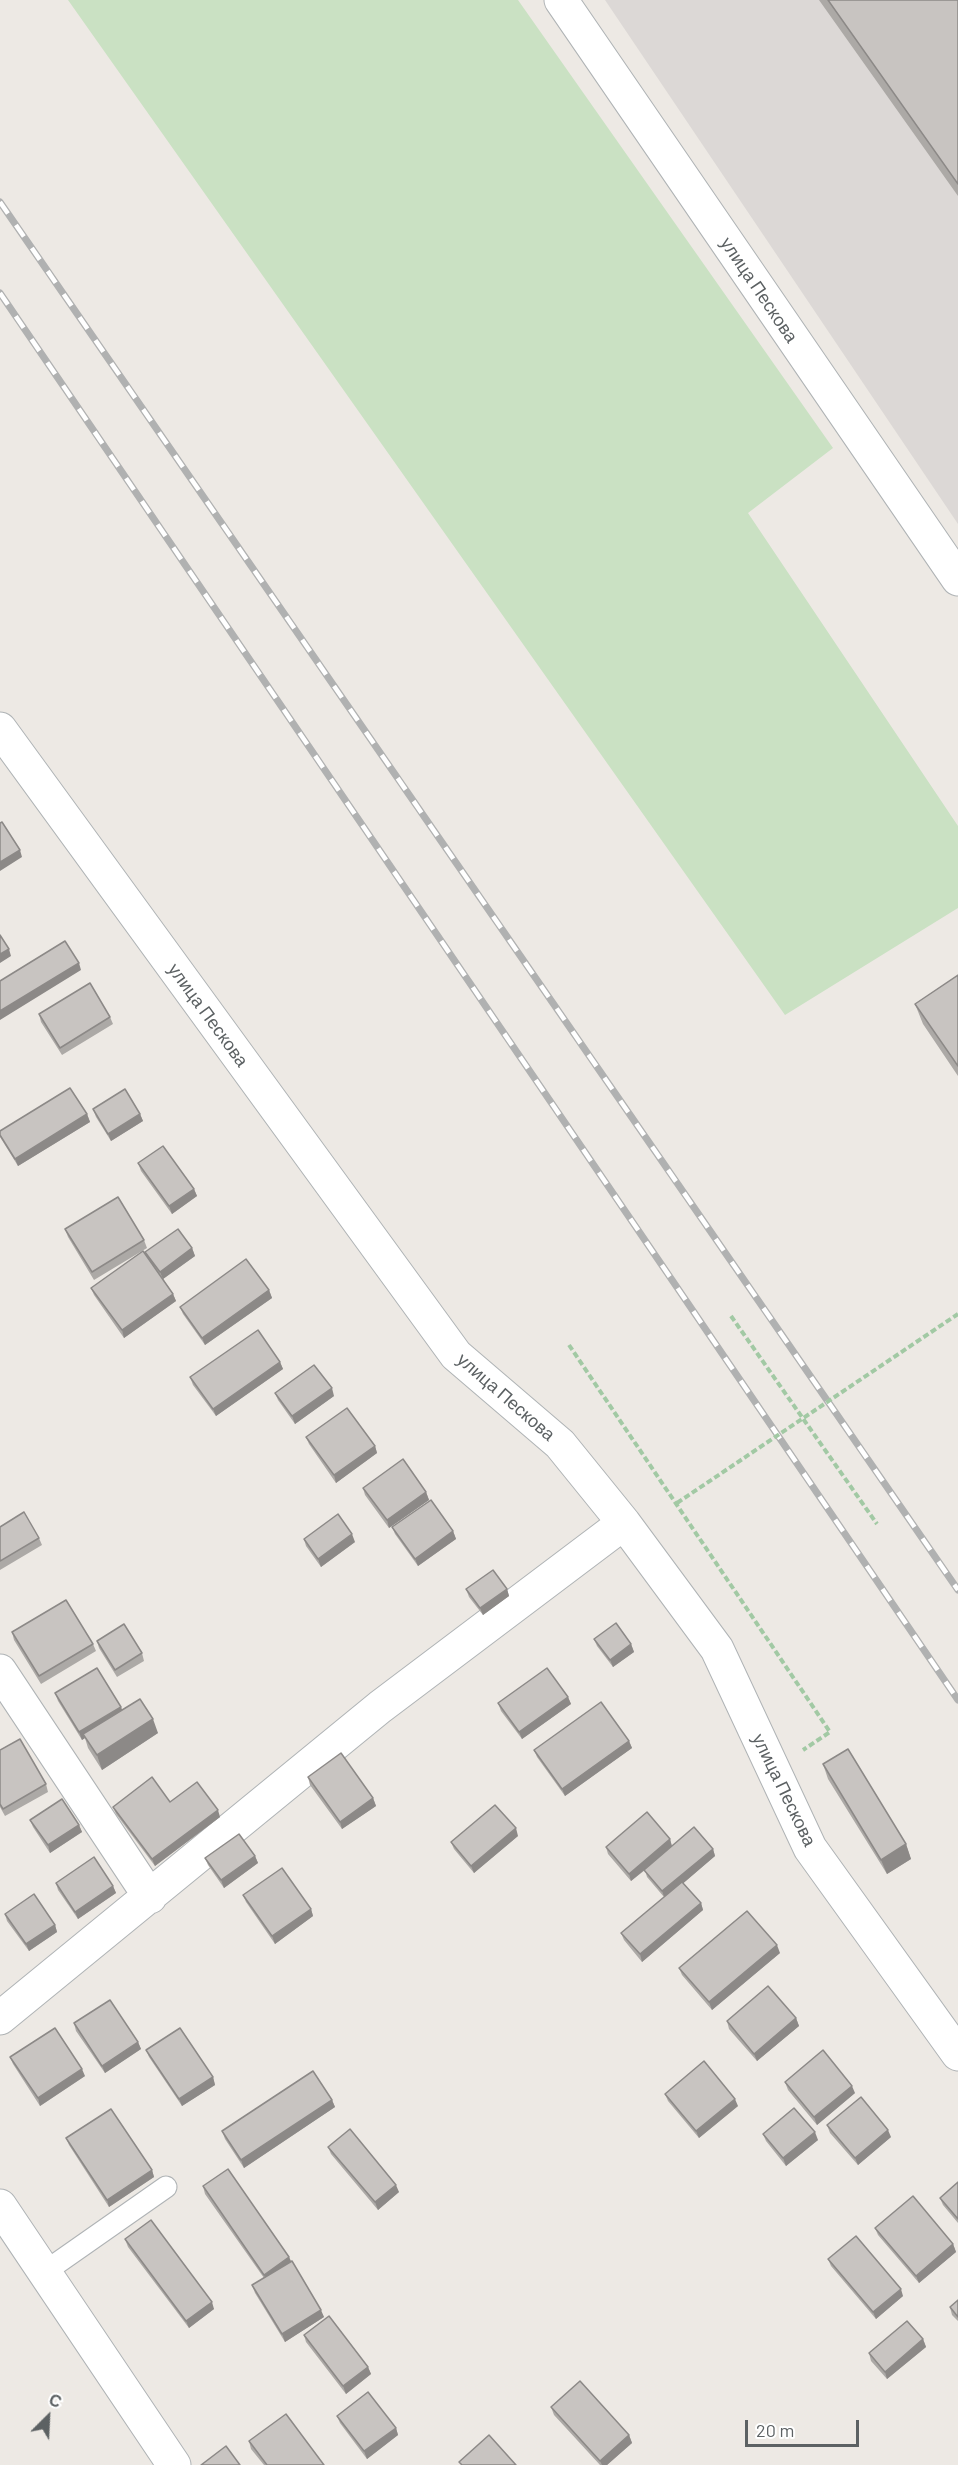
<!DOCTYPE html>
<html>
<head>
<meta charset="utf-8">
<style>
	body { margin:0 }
	#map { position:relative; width:958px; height:2465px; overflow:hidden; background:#ede9e4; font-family:Barlow,sans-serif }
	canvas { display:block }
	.north { position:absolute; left:18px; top:2387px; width:60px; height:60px; -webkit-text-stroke:4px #fff; paint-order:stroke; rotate:24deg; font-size:16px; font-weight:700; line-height:24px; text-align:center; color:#5c6163 }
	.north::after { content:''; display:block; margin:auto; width:21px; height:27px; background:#5c6163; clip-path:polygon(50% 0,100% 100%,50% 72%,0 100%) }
	.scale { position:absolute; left:745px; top:2420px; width:114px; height:27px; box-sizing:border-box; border:3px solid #5c6163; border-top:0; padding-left:8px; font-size:18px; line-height:21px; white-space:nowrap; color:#5c6163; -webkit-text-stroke:4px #fff; paint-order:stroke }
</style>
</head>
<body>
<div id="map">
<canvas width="958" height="2465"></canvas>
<div class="north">С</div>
<div class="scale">20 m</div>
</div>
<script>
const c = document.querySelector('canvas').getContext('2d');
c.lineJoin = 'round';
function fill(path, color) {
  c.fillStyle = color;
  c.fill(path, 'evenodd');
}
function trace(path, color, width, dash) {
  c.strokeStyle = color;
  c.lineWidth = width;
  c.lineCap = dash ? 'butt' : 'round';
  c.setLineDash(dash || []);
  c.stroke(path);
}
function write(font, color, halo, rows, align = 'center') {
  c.font = font + ' Barlow,sans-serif';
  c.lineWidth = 6;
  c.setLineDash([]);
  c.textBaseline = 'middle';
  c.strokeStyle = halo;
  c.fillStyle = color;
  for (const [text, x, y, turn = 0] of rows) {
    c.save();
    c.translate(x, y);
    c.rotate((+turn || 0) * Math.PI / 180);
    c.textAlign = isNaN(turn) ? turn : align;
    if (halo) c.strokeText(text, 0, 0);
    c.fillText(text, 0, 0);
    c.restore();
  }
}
const industrial = new Path2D(`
	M605,0H958V524Z`);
const green = new Path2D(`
	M68,0H518L833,448L748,513L958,826V908L785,1015Z`);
const path = new Path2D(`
	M731,1316L877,1524
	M569,1345L830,1732L803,1750`);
const service = new Path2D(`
	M46,2271L166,2187`);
const minor = new Path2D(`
	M561,0L958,579
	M0,729L456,1355L560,1444L624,1523L717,1649L810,1848L958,2054
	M0,1671L150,1897
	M0,2018L380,1707L624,1523
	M0,2206L174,2465`);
const rail = new Path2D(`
	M0,202L958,1590
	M0,293L958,1700`);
const pathBridge = new Path2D(`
	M677,1503L958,1314`);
const wall = new Path2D(`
	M819,0H958V196Z
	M958,975V1076L923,1024L915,1004Z
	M39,1014L110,1017L113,1024L62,1055L41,1022Z
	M93,1109L140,1114L143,1121L111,1141L96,1117Z
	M87,1114L90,1122L18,1166L0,1137V1131Z
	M138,1163L194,1189L197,1196L172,1214L141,1171Z
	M65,1229L144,1240L147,1248L94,1280L68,1237Z
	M192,1248L195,1256L163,1279L173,1294L176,1301L124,1338L94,1295L91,1288L147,1256L145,1252Z
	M269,1290L272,1298L205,1345L183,1314L180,1307Z
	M280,1362L283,1369L216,1416L193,1385L190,1377Z
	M275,1393L334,1396L295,1424L278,1400Z
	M306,1437L375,1446L377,1453L336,1483L309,1444Z
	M363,1488L426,1492L429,1500L389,1528L365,1495Z
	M0,1527L39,1538L42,1545L0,1570Z
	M392,1527L453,1531L456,1539L418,1566L395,1534Z
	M304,1539L355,1542L321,1567L306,1546Z
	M466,1589H507L509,1596L483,1615L469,1597Z
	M12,1632L93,1644L96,1651L41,1684L14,1640Z
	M594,1639L631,1644L634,1652L613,1667L597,1646Z
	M97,1641L142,1653L144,1661L117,1677L99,1648Z
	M55,1693L122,1710L158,1733L102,1770L88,1748L85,1738L82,1740L58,1701Z
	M568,1697L571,1704L522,1739L501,1711L498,1703Z
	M629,1741L632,1748L565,1796L537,1757L534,1750Z
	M0,1750L46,1784L48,1792L5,1816L0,1807Z
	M823,1764L906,1844L911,1859L887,1874L828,1779Z
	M308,1777L373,1798L376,1806L342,1829L310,1785Z
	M170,1802L220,1817L155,1866L116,1814L113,1807Z
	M30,1820L79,1825L82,1832L50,1853L33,1827Z
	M518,1836L474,1873L454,1849L451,1842Z
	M670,1839L672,1846L713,1849L715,1856L683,1883L701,1903L703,1910L642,1962L624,1940L621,1933L664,1897L647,1877L645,1870L631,1881L608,1854L606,1847Z
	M255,1856L258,1863L224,1888L208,1865L205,1858Z
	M56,1883L113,1886L116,1893L78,1919L58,1890Z
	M243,1895L311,1909L313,1916L275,1944L246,1902Z
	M5,1914L55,1925L57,1932L29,1951L7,1921Z
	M780,1953L712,2010L682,1975L679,1968Z
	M796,2018L799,2026L757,2061L729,2029L727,2021Z
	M74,2023L138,2042L141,2049L105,2073L76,2031Z
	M146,2050L213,2077L215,2085L182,2106L149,2057Z
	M10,2057L85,2076L40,2106L13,2064Z
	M785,2082L855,2093L817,2125L788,2090Z
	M665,2094L738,2106L699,2138L668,2101Z
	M332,2100L335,2107L244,2168L225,2139L222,2131Z
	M827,2125L891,2137L858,2165L830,2133Z
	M763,2134L818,2140L786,2166L766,2141Z
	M66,2138L152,2170L154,2177L109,2207L69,2145Z
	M328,2147L399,2192L378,2210L331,2154Z
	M958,2182V2223L943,2205L940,2198Z
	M203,2186L289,2257L291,2261L324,2317L285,2342L255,2293L252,2285L264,2278L205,2194Z
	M875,2228L953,2244L956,2252L919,2283L878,2235Z
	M125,2239L214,2309L189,2328L128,2247Z
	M828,2259L903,2296L876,2319L831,2266Z
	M958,2300V2321L952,2315L950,2307Z
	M304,2335L368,2367L371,2374L346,2394L306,2342Z
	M923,2339L926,2347L887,2379L871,2361L869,2353Z
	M551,2407L629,2435L632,2443L607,2465H600L554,2415Z
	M337,2416L396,2428L398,2435L367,2459L340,2423Z
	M249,2441L324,2465H264L251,2449Z`);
const shadedWall = new Path2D(`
	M20,850L22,857L0,871V862Z
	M9,949L11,956L0,963V954Z
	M79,963L81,970L0,1020V1011Z
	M87,1114L90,1122L18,1166L15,1159Z
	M140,1114L143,1121L111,1141L108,1134Z
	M194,1189L197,1196L172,1214L169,1206Z
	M192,1248L195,1256L163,1279L160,1272Z
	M269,1290L272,1298L205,1345L202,1338Z
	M173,1294L176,1301L124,1338L122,1330Z
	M280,1362L283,1369L216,1416L213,1409Z
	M332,1388L334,1396L295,1424L292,1416Z
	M375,1446L377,1453L336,1483L334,1475Z
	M426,1492L429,1500L389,1528L387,1520Z
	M453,1531L456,1539L418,1566L415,1559Z
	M352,1534L355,1542L321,1567L318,1559Z
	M507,1589L509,1596L483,1615L480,1608Z
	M631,1644L634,1652L613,1667L610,1660Z
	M568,1697L571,1704L522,1739L519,1732Z
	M121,1707L124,1714L83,1734L85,1738L82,1740L79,1732Z
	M153,1719L158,1733L102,1770L97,1755Z
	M629,1741L632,1748L565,1796L562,1789Z
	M373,1798L376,1806L342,1829L340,1822Z
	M218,1810L220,1817L155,1866L152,1859Z
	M79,1825L82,1832L50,1853L48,1845Z
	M516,1828L518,1836L474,1873L471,1866Z
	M670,1839L672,1847L631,1881L629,1874Z
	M906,1844L911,1859L887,1874L881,1860Z
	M713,1849L715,1856L665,1899L662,1891Z
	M255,1856L258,1863L224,1888L221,1880Z
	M113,1886L116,1893L78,1919L75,1912Z
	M701,1903L703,1910L642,1962L640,1954Z
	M311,1909L313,1916L275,1944L272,1936Z
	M55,1925L57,1932L29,1951L26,1944Z
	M777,1945L780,1953L712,2010L709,2002Z
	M796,2018L799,2026L757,2061L754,2054Z
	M138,2042L141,2049L105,2073L102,2066Z
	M82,2069L85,2076L40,2106L38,2098Z
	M213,2077L215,2085L182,2106L179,2099Z
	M852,2086L855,2093L817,2125L814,2117Z
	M735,2099L738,2106L699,2138L696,2131Z
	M332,2100L335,2107L244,2168L241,2160Z
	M888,2130L891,2137L858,2165L855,2158Z
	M815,2132L818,2140L786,2166L783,2158Z
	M152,2170L154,2177L109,2207L107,2200Z
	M396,2185L399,2192L378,2210L375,2202Z
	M953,2244L956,2252L919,2283L916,2276Z
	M289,2257L292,2264L267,2282L264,2275Z
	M901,2289L903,2296L876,2319L873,2312Z
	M212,2302L214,2309L189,2328L186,2321Z
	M321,2310L324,2317L285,2342L282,2334Z
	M923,2339L926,2347L887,2379L885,2372Z
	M368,2367L371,2374L346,2394L343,2386Z
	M396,2428L398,2435L367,2459L364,2451Z
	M629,2435L632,2443L607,2465H602L600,2461Z`);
const building = new Path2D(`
	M828,0H958V184Z
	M2,822L20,850L0,862V823Z
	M0,935L9,949L0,954Z
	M65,941L79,963L0,1011V981Z
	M958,975V1066L915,1004Z
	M90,983L110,1017L60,1048L39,1014Z
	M70,1088L87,1114L15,1159L0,1135V1131Z
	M125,1089L140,1114L108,1134L93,1109Z
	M163,1146L194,1189L169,1206L138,1163Z
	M118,1197L144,1240L92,1272L65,1229Z
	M178,1229L192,1248L160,1272L145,1252Z
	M143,1251L173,1294L122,1330L91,1288Z
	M246,1259L269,1290L202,1338L180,1307Z
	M258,1330L280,1362L213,1409L190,1377Z
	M314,1365L332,1388L292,1416L275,1393Z
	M347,1408L375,1446L334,1475L306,1437Z
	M403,1459L426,1492L387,1520L363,1488Z
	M431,1500L453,1531L415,1559L392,1527Z
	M24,1512L39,1538L0,1561V1527Z
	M338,1514L352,1534L318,1559L304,1539Z
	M493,1570L507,1589L480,1608L466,1589Z
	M66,1600L93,1644L39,1676L12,1632Z
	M616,1623L631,1644L610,1660L594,1639Z
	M124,1624L142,1653L115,1670L97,1641Z
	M97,1668L121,1707L79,1732L55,1693Z
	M547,1668L568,1697L519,1732L498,1703Z
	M140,1699L153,1719L97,1755L83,1734Z
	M601,1702L629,1741L562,1789L534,1750Z
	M20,1739L46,1784L3,1809L0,1804V1750Z
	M848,1749L906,1844L881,1860L823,1764Z
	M341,1753L373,1798L340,1822L308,1777Z
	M152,1777L170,1802L197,1782L218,1810L152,1859L113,1807Z
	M62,1799L79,1825L48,1845L30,1820Z
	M495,1805L516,1828L471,1866L451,1842Z
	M647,1812L670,1839L629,1874L606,1847Z
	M694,1827L713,1849L662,1891L644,1870Z
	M239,1834L255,1856L221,1880L205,1858Z
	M94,1857L113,1886L75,1912L56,1883Z
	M282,1868L311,1909L272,1936L243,1895Z
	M682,1882L701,1903L640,1954L621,1933Z
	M34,1894L55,1925L26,1944L5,1914Z
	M747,1911L777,1945L709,2002L679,1968Z
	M768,1986L796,2018L754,2054L727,2021Z
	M110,2000L138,2042L102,2066L74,2023Z
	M55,2028L82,2069L38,2098L10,2057Z
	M180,2028L213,2077L179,2099L146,2050Z
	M823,2050L852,2086L814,2117L785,2082Z
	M704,2061L735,2099L696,2131L665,2094Z
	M313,2071L332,2100L241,2160L222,2131Z
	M861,2097L888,2130L855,2158L827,2125Z
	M794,2108L815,2132L783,2158L763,2134Z
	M111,2109L152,2170L107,2200L66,2138Z
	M350,2129L396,2185L375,2202L328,2147Z
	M228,2169L289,2257L264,2275L203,2186Z
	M958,2182V2219L940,2198Z
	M913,2196L953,2244L916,2276L875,2228Z
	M151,2220L212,2302L186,2321L125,2239Z
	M856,2236L901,2289L873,2312L828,2259Z
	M292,2261L321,2310L282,2334L252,2285Z
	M958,2300V2317L950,2307Z
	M329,2316L368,2367L343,2386L304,2335Z
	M907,2321L923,2339L885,2372L869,2353Z
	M580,2381L629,2435L600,2461L551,2407Z
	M368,2392L396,2428L364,2451L337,2416Z
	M286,2414L324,2465H267L249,2441Z
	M489,2435L516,2465H462L459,2462Z
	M226,2446L240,2465H201Z`);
const streetNames = [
	["улица Пескова",759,290,56],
	["улица Пескова",208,1015,54],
	["улица Пескова",506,1397,41],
	["улица Пескова",784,1790,64]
];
fill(industrial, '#dcd8d6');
fill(green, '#cae1c3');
trace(service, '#afb3b5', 23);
trace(minor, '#afb3b5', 35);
trace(path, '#a2c9a4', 4, [6, 3]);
trace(service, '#fff', 21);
trace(minor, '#fff', 33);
trace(rail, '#b0b1b1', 7);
trace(rail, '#fff', 4.5, [14]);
trace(pathBridge, '#a2c9a4', 4, [6, 3]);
fill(wall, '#aca9a6');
fill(shadedWall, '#8c8987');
fill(building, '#c8c4c1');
trace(building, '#8c8987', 1.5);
write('18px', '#5c6163', '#fff', streetNames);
</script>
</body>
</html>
